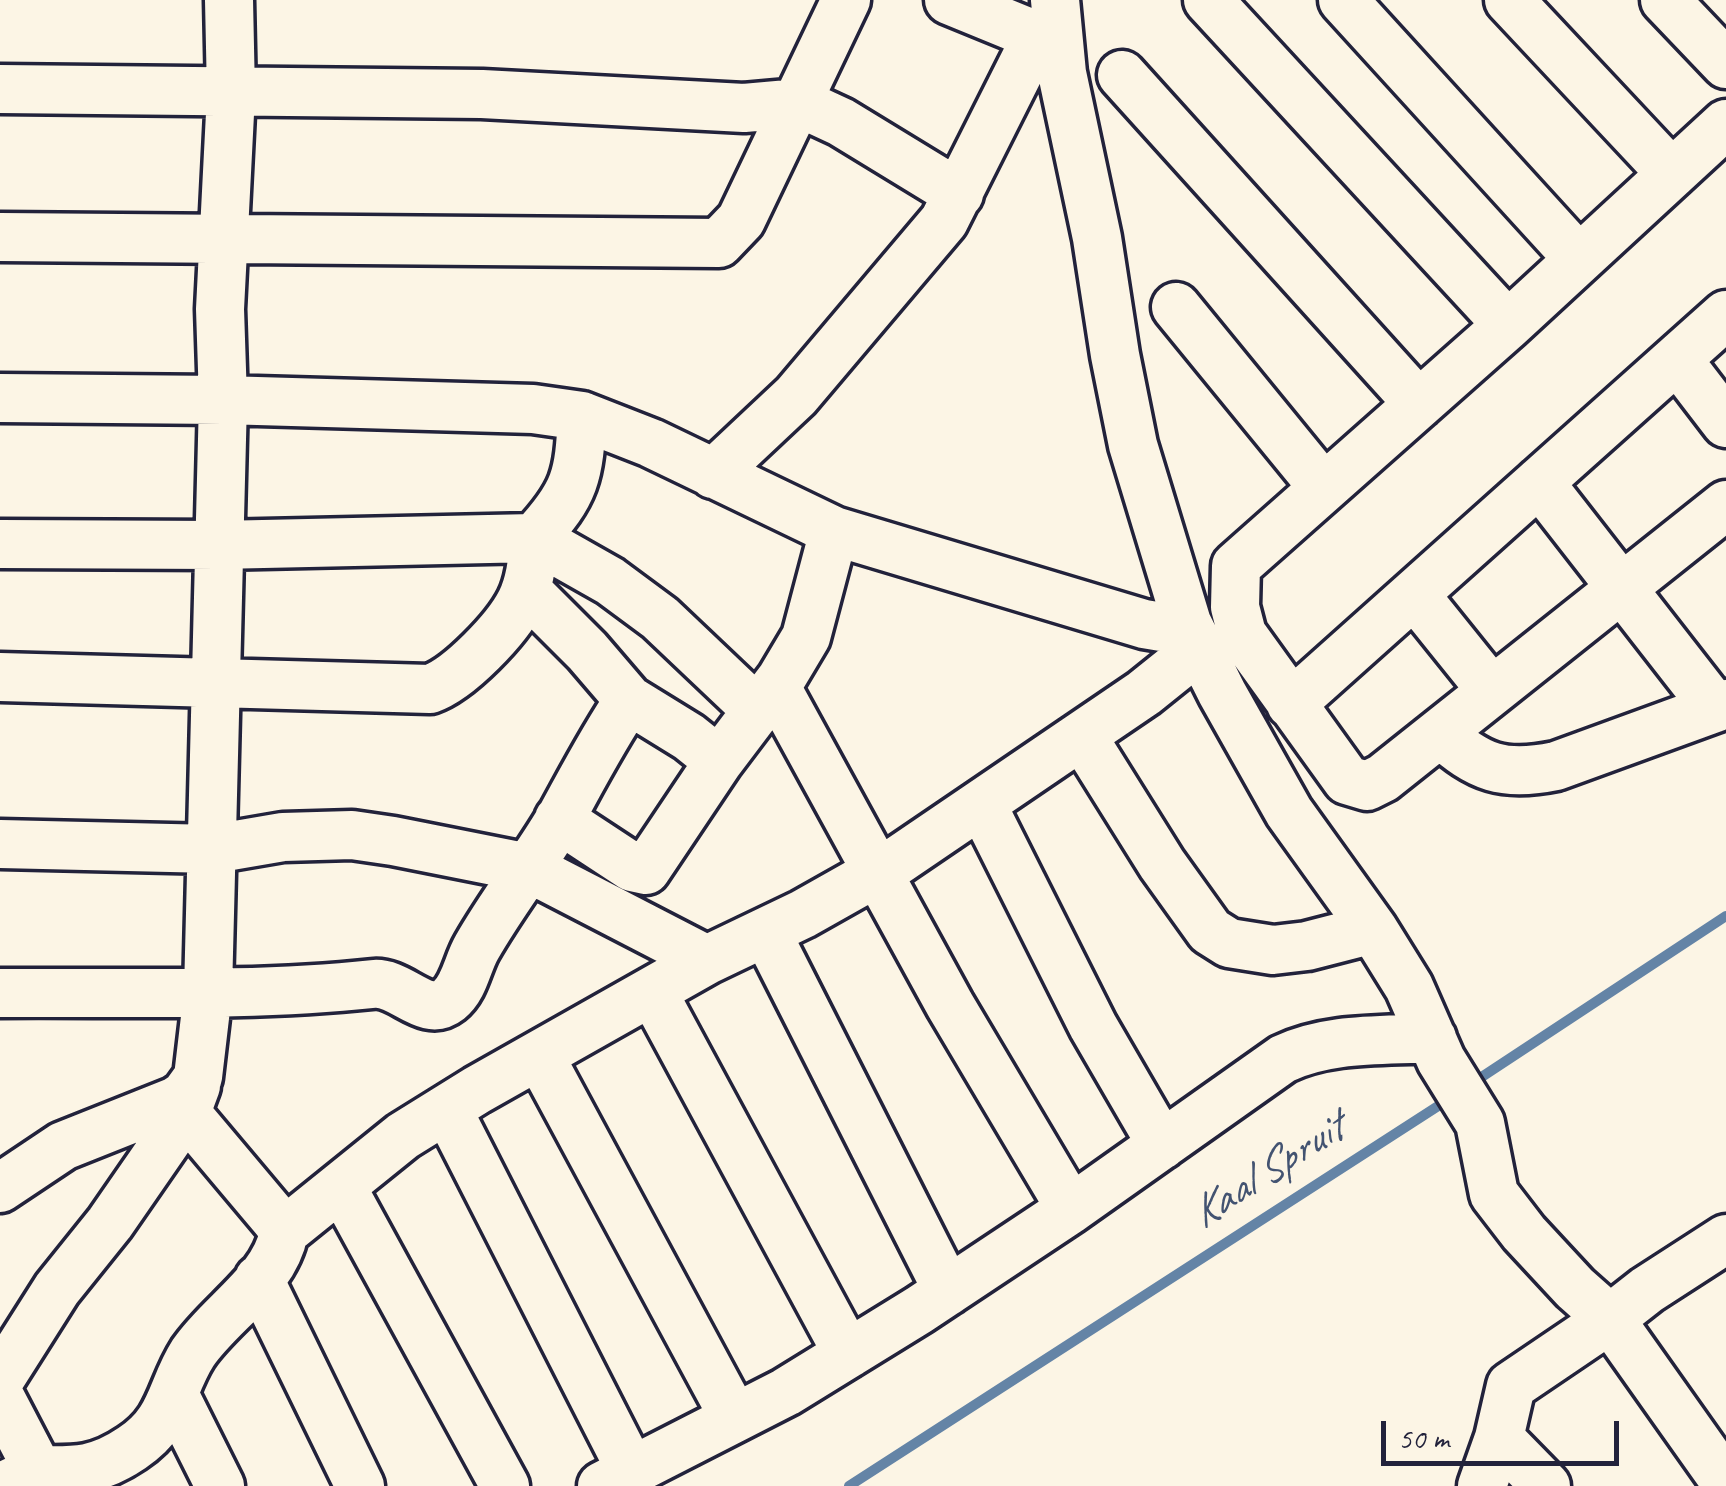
<!DOCTYPE html>
<html>
<head>
<meta charset="utf-8">
<style>
	body { margin:0 }
	#map { position:relative; width:1726px; height:1486px; overflow:hidden; background:#fcf5e5; font-family:Caveat,sans-serif }
	canvas { display:block }
	.scale { position:absolute; left:1381px; top:1421px; width:238px; height:45px; box-sizing:border-box; border:5px solid #22223b; border-top:0; padding-left:12px; font-size:30px; line-height:35px; white-space:nowrap; color:#22223b; -webkit-text-stroke:8px #fcf5e5; paint-order:stroke }
</style>
</head>
<body>
<div id="map">
<canvas width="1726" height="1486"></canvas>
<div class="scale">50 m</div>
</div>
<script>
const c = document.querySelector('canvas').getContext('2d');
c.lineJoin = 'round';
function trace(path, color, width, dash) {
  c.strokeStyle = color;
  c.lineWidth = width;
  c.lineCap = dash ? 'butt' : 'round';
  c.setLineDash(dash || []);
  c.stroke(path);
}
function write(font, color, halo, rows, align = 'center') {
  c.font = font + ' Caveat,sans-serif';
  c.lineWidth = 10;
  c.setLineDash([]);
  c.textBaseline = 'middle';
  c.strokeStyle = halo;
  c.fillStyle = color;
  for (const [text, x, y, turn = 0] of rows) {
    c.save();
    c.translate(x, y);
    c.rotate((+turn || 0) * Math.PI / 180);
    c.textAlign = isNaN(turn) ? turn : align;
    if (halo) c.strokeText(text, 0, 0);
    c.fillText(text, 0, 0);
    c.restore();
  }
}
const stream = new Path2D(`
	M1471,1084L1726,916
	M849,1486L1449,1099`);
const minor = new Path2D(`
	M949,0L1037,36L1057,37
	M1208,0L1508,325
	M1343,0L1579,259
	M1509,0L1672,174
	M1665,0L1726,64
	M1122,75L1419,404
	M0,89L482,94L744,108L800,103L841,122L959,194
	M1726,124L1508,325L1236,566L1235,607L1242,634L1347,780L1367,786L1383,778L1726,505
	M0,237L719,243L741,220L846,0
	M1176,307L1324,488
	M1677,359L1726,423
	M0,398L223,400L533,409L582,416L651,443L834,531L1144,624L1162,627L1187,623L1133,445L1115,355L1097,238L1062,73L1055,0
	M713,474L796,396L944,221L1037,36
	M1539,482L1715,708
	M0,544L218,545L534,538C576,493 579,476 582,416
	M526,590L587,651L629,700
	M1414,594L1492,691
	M1187,623L1222,693L1289,812L1373,929L1409,987L1441,1060L1480,1123L1494,1194L1524,1233L1575,1288L1610,1319L1511,1386L1499,1438L1482,1486
	M0,677L430,689C459,679 507,629 521,601C530,583 533,558 534,538L610,581L660,618L758,711
	M776,687L950,1005L1071,1209
	M1291,704L1726,315
	M1440,733C1479,768 1503,777 1556,766L1726,704
	M1082,736L1162,864L1210,931L1229,943L1273,950L1307,946L1373,929
	M982,805L1093,1026L1162,1145
	M559,819L632,867L646,870L719,761
	M0,844L213,849L283,837L352,835L393,841L529,868L707,960
	M766,932L948,1291
	M652,991L848,1354
	M0,993C124,992 250,997 373,984C401,981 425,1019 449,1000C465,987 467,964 477,947C502,903 534,863 560,819C582,779 603,738 629,700L689,737L719,761L781,679L806,637L834,531
	M539,1055L734,1417
	M447,1109L631,1470
	M341,1186L505,1486
	M0,1188L63,1146L176,1101L185,1095L198,1077L208,992L223,400L220,309L231,94L229,0
	M284,1232L403,1136L477,1090L707,960L803,914L897,861L1144,693L1200,648
	M1726,1239L1647,1290L1610,1319L1726,1483
	M259,1279L360,1486
	M0,1379L57,1289L110,1223L186,1113L196,1086
	M175,1396L220,1486
	M0,1397L38,1470L4,1486
	M1499,1438L1546,1486
	M38,1470C77,1471 98,1471 132,1448C173,1421 170,1389 193,1353C220,1313 275,1282 284,1232L276,1220L186,1113
	M602,1486L786,1392L919,1310L1071,1209L1283,1059C1329,1037 1383,1041 1432,1038`);
const waterNames = [
	["Kaal Spruit",1268,1172,-33]
];
trace(stream, '#6484a6', 10);
trace(minor, '#22223b', 55);
trace(minor, '#fcf5e5', 48);
write('italic 45px', '#435371', '#fcf5e5', waterNames);
</script>
</body>
</html>
